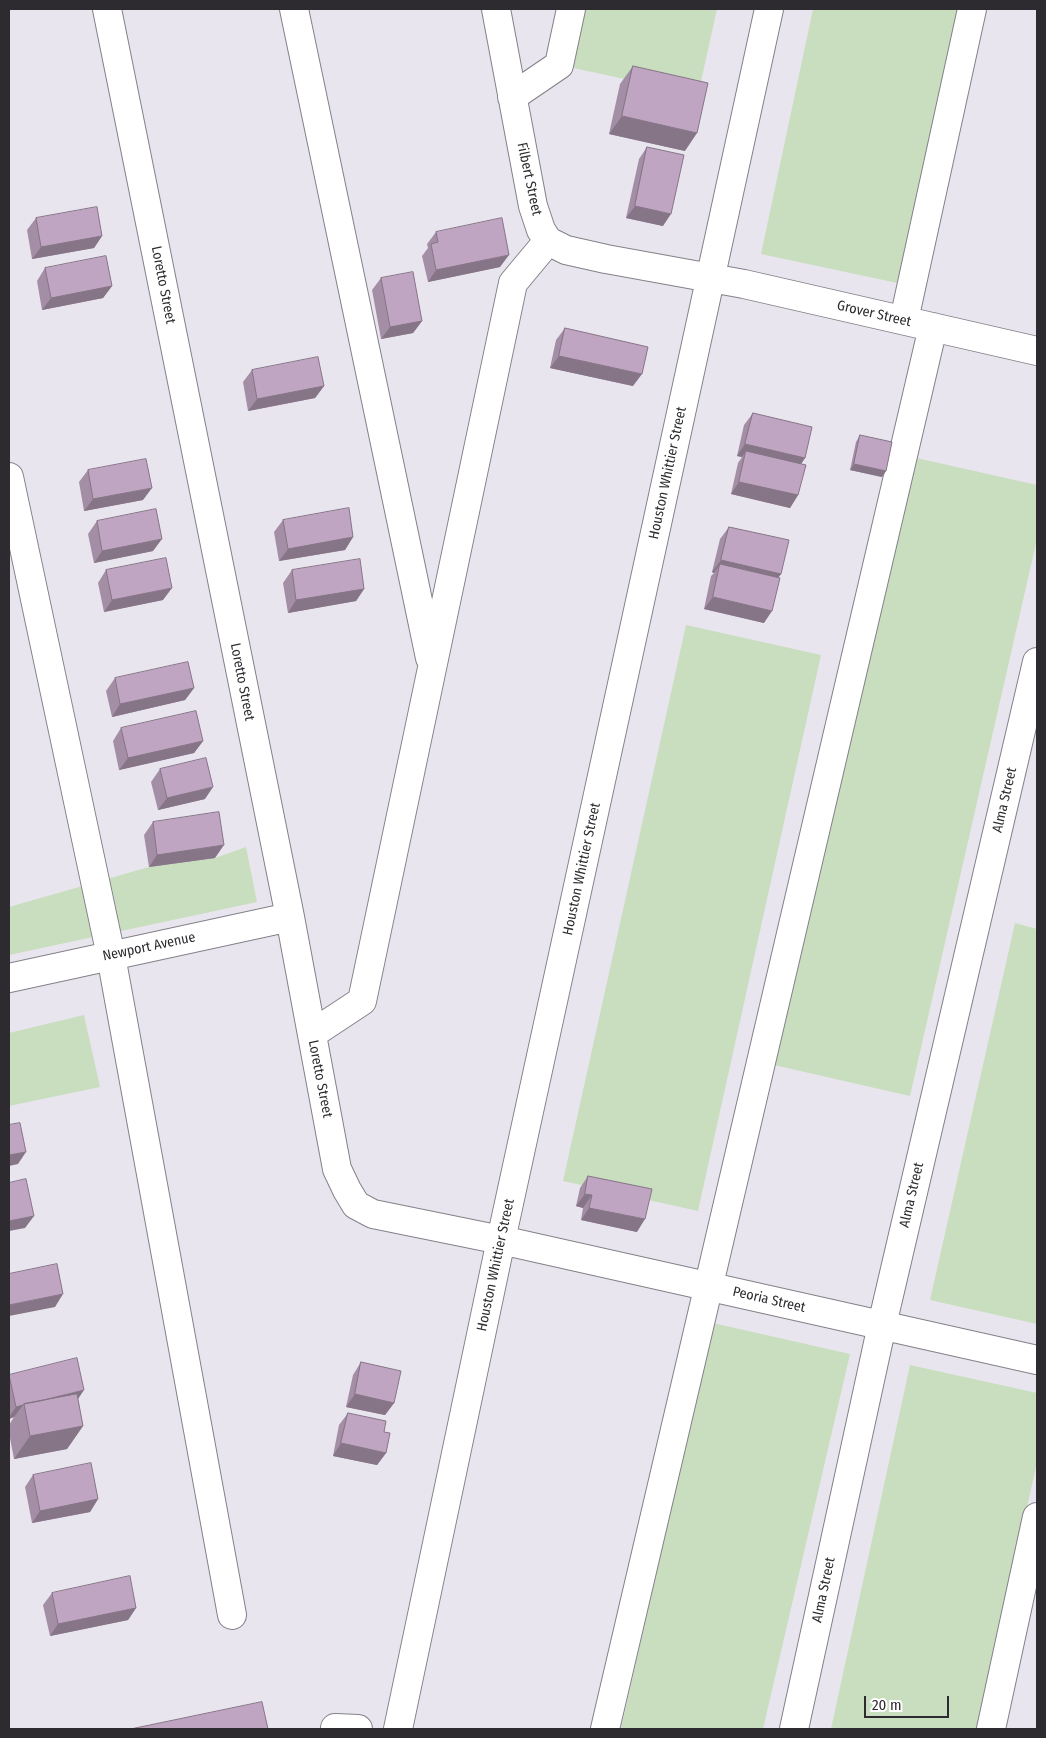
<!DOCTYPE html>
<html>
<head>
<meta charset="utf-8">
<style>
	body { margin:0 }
	#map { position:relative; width:1046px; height:1738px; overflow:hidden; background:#e8e5ee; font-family:"Fira Sans Condensed",sans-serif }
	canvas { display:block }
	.frame { position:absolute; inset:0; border:10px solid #2d2b2f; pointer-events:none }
	.scale { position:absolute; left:864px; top:1696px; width:85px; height:22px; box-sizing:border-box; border:2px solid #2d2b2f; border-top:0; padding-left:6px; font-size:15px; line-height:18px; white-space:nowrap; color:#2d2b2f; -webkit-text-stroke:4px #fff; paint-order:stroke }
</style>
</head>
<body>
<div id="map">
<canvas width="1046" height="1738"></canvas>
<div class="frame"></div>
<div class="scale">20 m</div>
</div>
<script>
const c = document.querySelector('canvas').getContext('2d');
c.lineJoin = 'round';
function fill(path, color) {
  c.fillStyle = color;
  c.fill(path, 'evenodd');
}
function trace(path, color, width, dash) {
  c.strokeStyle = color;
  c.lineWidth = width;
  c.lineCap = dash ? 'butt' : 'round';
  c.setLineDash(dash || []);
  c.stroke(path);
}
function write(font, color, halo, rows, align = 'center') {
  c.font = font + ' "Fira Sans Condensed",sans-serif';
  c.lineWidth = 4;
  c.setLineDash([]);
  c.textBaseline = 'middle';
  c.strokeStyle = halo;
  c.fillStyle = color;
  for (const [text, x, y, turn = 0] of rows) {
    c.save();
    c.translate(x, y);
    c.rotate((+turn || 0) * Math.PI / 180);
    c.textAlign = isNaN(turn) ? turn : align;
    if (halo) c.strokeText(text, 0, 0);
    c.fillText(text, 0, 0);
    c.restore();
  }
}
const green = new Path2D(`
	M582,9H717L698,95L569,67Z
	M813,9H961L902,284L761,254Z
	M912,457L1037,485V539L910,1096L774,1065Z
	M686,625L821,655L698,1211L563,1181Z
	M246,847L257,902L9,955V907L149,867L215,858Z
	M1015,923L1037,929V1324L930,1300Z
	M84,1015L100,1087L9,1106V1033Z
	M713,1323L850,1354L763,1729H621Z
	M910,1365L1037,1393V1462L978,1729H831Z`);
const minor = new Path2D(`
	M107,9L290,917L337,1169L347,1190L356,1205L373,1214L501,1240L1037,1360
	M294,9L430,658
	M496,9L533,206L541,230L548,241L566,250L606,259L744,284L1037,351
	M512,97L559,65L571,9
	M904,320L972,9
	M9,477L111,956L232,1615
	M9,978L290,917
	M312,1034L362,1001L513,283L548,241
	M335,1729V1728L358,1729
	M398,1729L501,1240L769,9
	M605,1729L933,327
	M794,1729L882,1325L1037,662
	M991,1729L1037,1517`);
const wall = new Path2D(`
	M633,66L685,151L609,134L620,84Z
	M647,147L663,226L626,218L639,159Z
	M36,218L102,236L94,248L32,259L27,230Z
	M436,232L500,267L428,282L422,256L428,248L427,244Z
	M45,268L112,286L103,298L42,310L37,281Z
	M381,278L422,321L413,333L381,339L372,290Z
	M565,328L633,386L550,368L556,340Z
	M252,370L324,386L315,398L248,411L243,382Z
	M753,413L805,458L801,464L798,495L790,508L731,494L738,463L742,457L737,456L744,425Z
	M860,435L886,471L882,477L850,470L856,442Z
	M88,470L143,500L84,511L79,482Z
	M283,520L353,537L345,550L279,561L274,532Z
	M97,521L153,551L94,563L88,534Z
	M729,527L781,574L778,577L764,623L704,609L711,576L714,573L712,572L720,539Z
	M106,570L163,600L104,612L98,583Z
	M292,570L364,589L356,601L288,613L283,583Z
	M115,678L194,688L185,700L112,717L106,691Z
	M121,728L203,741L194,753L119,770L113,741Z
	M160,769L205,799L158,810L151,782Z
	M153,822L215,858L149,867L144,835Z
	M588,1176L637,1232L581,1220L583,1208L576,1206L580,1188Z
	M361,1362L394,1403L385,1415L346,1407L353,1375Z
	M9,1375L78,1400L83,1426L67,1449L14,1459L9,1433V1425L14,1417L9,1419Z
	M348,1413L384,1432L386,1453L377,1465L333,1456L339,1425Z
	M33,1475L98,1499L90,1512L32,1523L25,1487Z
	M52,1593L136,1608L128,1620L50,1636L43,1605Z`);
const shadedWall = new Path2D(`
	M622,116L697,133L685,151L609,134Z
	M635,206L671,214L663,226L626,218Z
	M102,236L94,248L32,259L41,247Z
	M509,255L500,267L428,282L436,270Z
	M112,286L103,298L42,310L51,298Z
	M422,321L413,333L381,339L390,327Z
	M559,356L642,374L633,386L550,368Z
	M324,386L315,398L248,411L257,399Z
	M745,444L805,458L797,470L746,451L742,457L737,456Z
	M854,464L886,471L882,477L850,470Z
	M739,482L798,495L790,508L731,494Z
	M152,488L143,500L84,511L93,499Z
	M353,537L345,550L279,561L288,549Z
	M162,539L153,551L94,563L102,551Z
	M721,560L781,574L772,586L720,564L714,573L712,572Z
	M172,588L163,600L104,612L112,600Z
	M364,589L356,601L288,613L296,600Z
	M713,597L772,611L764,623L704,609Z
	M194,688L185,700L112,717L120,704Z
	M203,741L194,753L119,770L128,758Z
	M213,787L205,799L158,810L167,798Z
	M224,845L215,858L149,867L157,855Z
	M26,1152L18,1164L9,1166V1155Z
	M585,1194L592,1195L583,1208L576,1206Z
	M589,1208L645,1219L637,1232L581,1220Z
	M34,1216L25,1228L9,1231V1221Z
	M63,1294L55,1307L9,1316V1305Z
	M84,1390L76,1402L24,1405Z
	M355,1394L394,1403L385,1415L346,1407Z
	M23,1405L14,1417L9,1419V1417L16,1407Z
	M83,1426L67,1449L14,1459L30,1436Z
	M341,1443L386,1453L377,1465L333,1456Z
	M98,1499L90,1512L32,1523L40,1511Z
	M136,1608L128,1620L50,1636L58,1624Z`);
const building = new Path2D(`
	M633,66L708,83L697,133L622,116Z
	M647,147L684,155L671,214L635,206Z
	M97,207L102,236L41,247L36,218Z
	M502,218L509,255L436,270L431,244L438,242L436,232Z
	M106,256L112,286L51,298L45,268Z
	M413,272L422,321L390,327L381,278Z
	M565,328L648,347L642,374L559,356Z
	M318,357L324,386L257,399L252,370Z
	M753,413L812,427L805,458L745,444Z
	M860,435L892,442L886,471L854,464Z
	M746,451L806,465L798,495L739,482Z
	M146,459L152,488L93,499L88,470Z
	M349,508L353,537L288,549L283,520Z
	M156,509L162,539L102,551L97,521Z
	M729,527L789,540L781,574L721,560Z
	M166,558L172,588L112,600L106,570Z
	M360,559L364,589L296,600L292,570Z
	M720,564L780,578L772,611L713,597Z
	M188,662L194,688L120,704L115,678Z
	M196,711L203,741L128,758L121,728Z
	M206,758L213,787L167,798L160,769Z
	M219,812L224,845L157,855L153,822Z
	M20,1123L26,1152L9,1155V1125Z
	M588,1176L652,1189L645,1219L589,1208L592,1195L585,1194Z
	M26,1179L34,1216L9,1221V1183Z
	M57,1264L63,1294L9,1305V1274Z
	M77,1358L84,1390L40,1401L24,1404L23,1405L16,1407L9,1375Z
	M361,1362L401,1371L394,1403L355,1394Z
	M77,1394L83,1426L30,1436L24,1404Z
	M348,1413L386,1421L384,1432L390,1433L386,1453L341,1443Z
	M91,1463L98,1499L40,1511L33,1475Z
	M130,1576L136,1608L58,1624L52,1593Z
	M262,1702L268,1729H131Z`);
const streetNames = [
	["Filbert Street",529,179,78],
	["Loretto Street",163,285,79],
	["Grover Street",874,314,13],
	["Houston Whittier Street",668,473,-78],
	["Loretto Street",242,682,79],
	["Alma Street",1005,800,-77],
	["Houston Whittier Street",582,869,-78],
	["Newport Avenue",149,947,-12],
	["Loretto Street",320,1079,79],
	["Alma Street",912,1195,-77],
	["Houston Whittier Street",496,1265,-78],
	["Peoria Street",769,1300,13],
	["Alma Street",824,1590,-78]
];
fill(green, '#c8debe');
trace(minor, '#848189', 30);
trace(minor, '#fff', 28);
fill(wall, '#a48ea6');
fill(shadedWall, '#867487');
fill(building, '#bfa5c1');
trace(building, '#867487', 1);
write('14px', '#2d2b2f', '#fff', streetNames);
</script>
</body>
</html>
